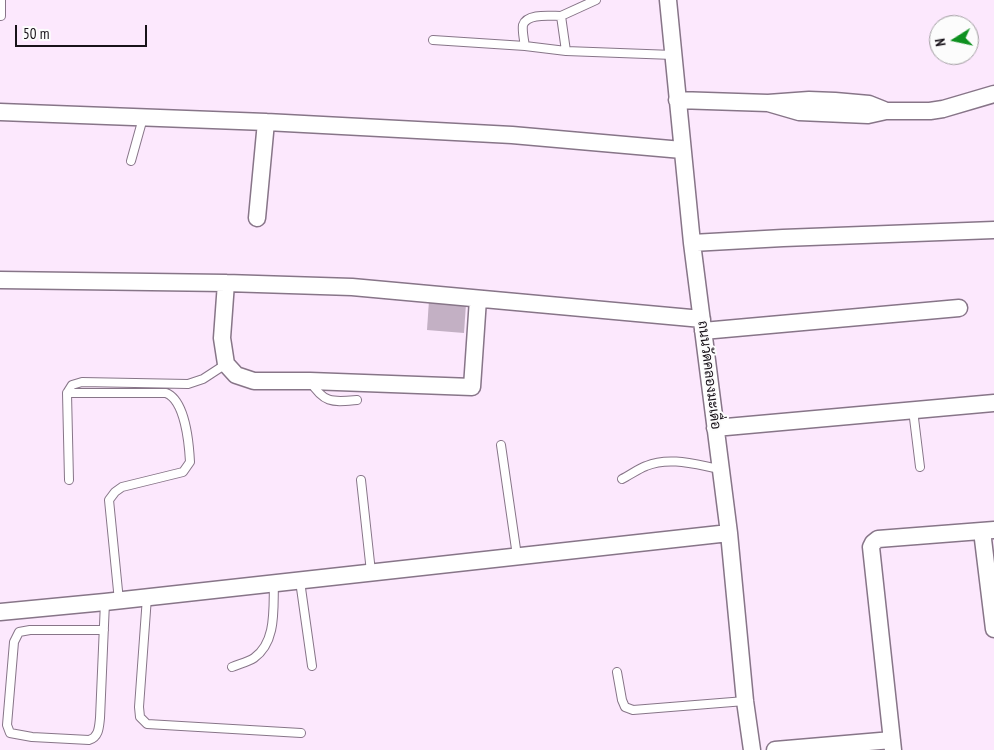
<!DOCTYPE html>
<html>
<head>
<meta charset="utf-8">
<style>
	body { margin:0 }
	#map { position:relative; width:994px; height:750px; overflow:hidden; background:#fce8fd; font-family:"PT Sans Narrow",sans-serif }
	canvas { display:block }
	.north { position:absolute; left:929px; top:15px; width:50px; height:50px; box-sizing:border-box; background:#fcfcfc; border:1px solid #a19ea1; border-radius:50%; rotate:260deg; font-size:14px; font-weight:700; line-height:20px; text-align:center; color:#181219 }
	.north::after { content:''; display:block; margin:auto; width:18px; height:22px; background:#0e9020; clip-path:polygon(50% 0,100% 100%,50% 72%,0 100%) }
	.scale { position:absolute; left:15px; top:25px; width:132px; height:22px; box-sizing:border-box; border:2px solid #181219; border-top:0; padding-left:6px; font-size:15px; line-height:18px; white-space:nowrap; color:#181219; -webkit-text-stroke:4px #fcfcfc; paint-order:stroke }
</style>
</head>
<body>
<div id="map">
<canvas width="994" height="750"></canvas>
<div class="north">N</div>
<div class="scale">50 m</div>
</div>
<script>
const c = document.querySelector('canvas').getContext('2d');
c.lineJoin = 'round';
function fill(path, color) {
  c.fillStyle = color;
  c.fill(path, 'evenodd');
}
function trace(path, color, width, dash) {
  c.strokeStyle = color;
  c.lineWidth = width;
  c.lineCap = dash ? 'butt' : 'round';
  c.setLineDash(dash || []);
  c.stroke(path);
}
function write(font, color, halo, rows, align = 'center') {
  c.font = font + ' "PT Sans Narrow",Sarabun,sans-serif';
  c.lineWidth = 4;
  c.setLineDash([]);
  c.textBaseline = 'middle';
  c.strokeStyle = halo;
  c.fillStyle = color;
  for (const [text, x, y, turn = 0] of rows) {
    c.save();
    c.translate(x, y);
    c.rotate((+turn || 0) * Math.PI / 180);
    c.textAlign = isNaN(turn) ? turn : align;
    if (halo) c.strokeText(text, 0, 0);
    c.fillText(text, 0, 0);
    c.restore();
  }
}
const building = new Path2D(`
	M429,300L466,304L464,333L427,330Z`);
const lane = new Path2D(`
	M1,0V16
	M433,40L525,46L566,51L673,55
	M525,46C524,40 522,31 523,25C527,13 550,16 561,16
	M566,51L561,16L596,0
	M131,161L143,118
	M310,381C324,404 333,402 357,400
	M67,393H166C185,400 189,443 190,462L183,472L122,487L115,492L109,500L119,601
	M913,410L920,467
	M501,445L517,556
	M622,479C630,475 638,469 646,466C670,456 697,465 721,469
	M69,480L67,393L72,385L82,382L188,384L203,379L226,364
	M361,480L371,572
	M300,581L312,666
	M147,597L139,707L140,717L147,724L301,733
	M104,630H30L19,632L14,642L7,725L10,733L32,737L89,740C99,737 99,727 100,718L105,602
	M232,667C239,664 248,662 254,658C277,642 273,608 274,583
	M617,672L622,700L625,707L633,710L745,701`);
const street = new Path2D(`
	M668,0L692,243L729,533L745,701L752,750
	M677,100L768,103L809,100L835,101L869,104L884,110
	M768,103L799,112L868,115L886,111H930L943,109L994,94
	M0,112L266,122L512,135L682,150
	M257,218L266,122
	M692,243L783,238L994,230
	M0,280L226,283L352,287L702,319
	M226,283L222,338L226,364L236,375L254,381H310L472,387L478,299
	M703,331L959,308
	M715,428L994,403
	M982,531L994,629
	M0,612L105,602L729,533
	M775,750L892,740
	M893,750L871,547L873,543L878,539L994,530`);
const streetNames = [
	["ถนนวัดคลองมะเดื่อ",709,375,83]
];
fill(building, '#c3b0c4');
trace(lane, '#877588', 10);
trace(street, '#877588', 19);
trace(lane, '#fff', 8);
trace(street, '#fff', 16);
write('14px', '#181219', '#fcfcfc', streetNames);
</script>
</body>
</html>
